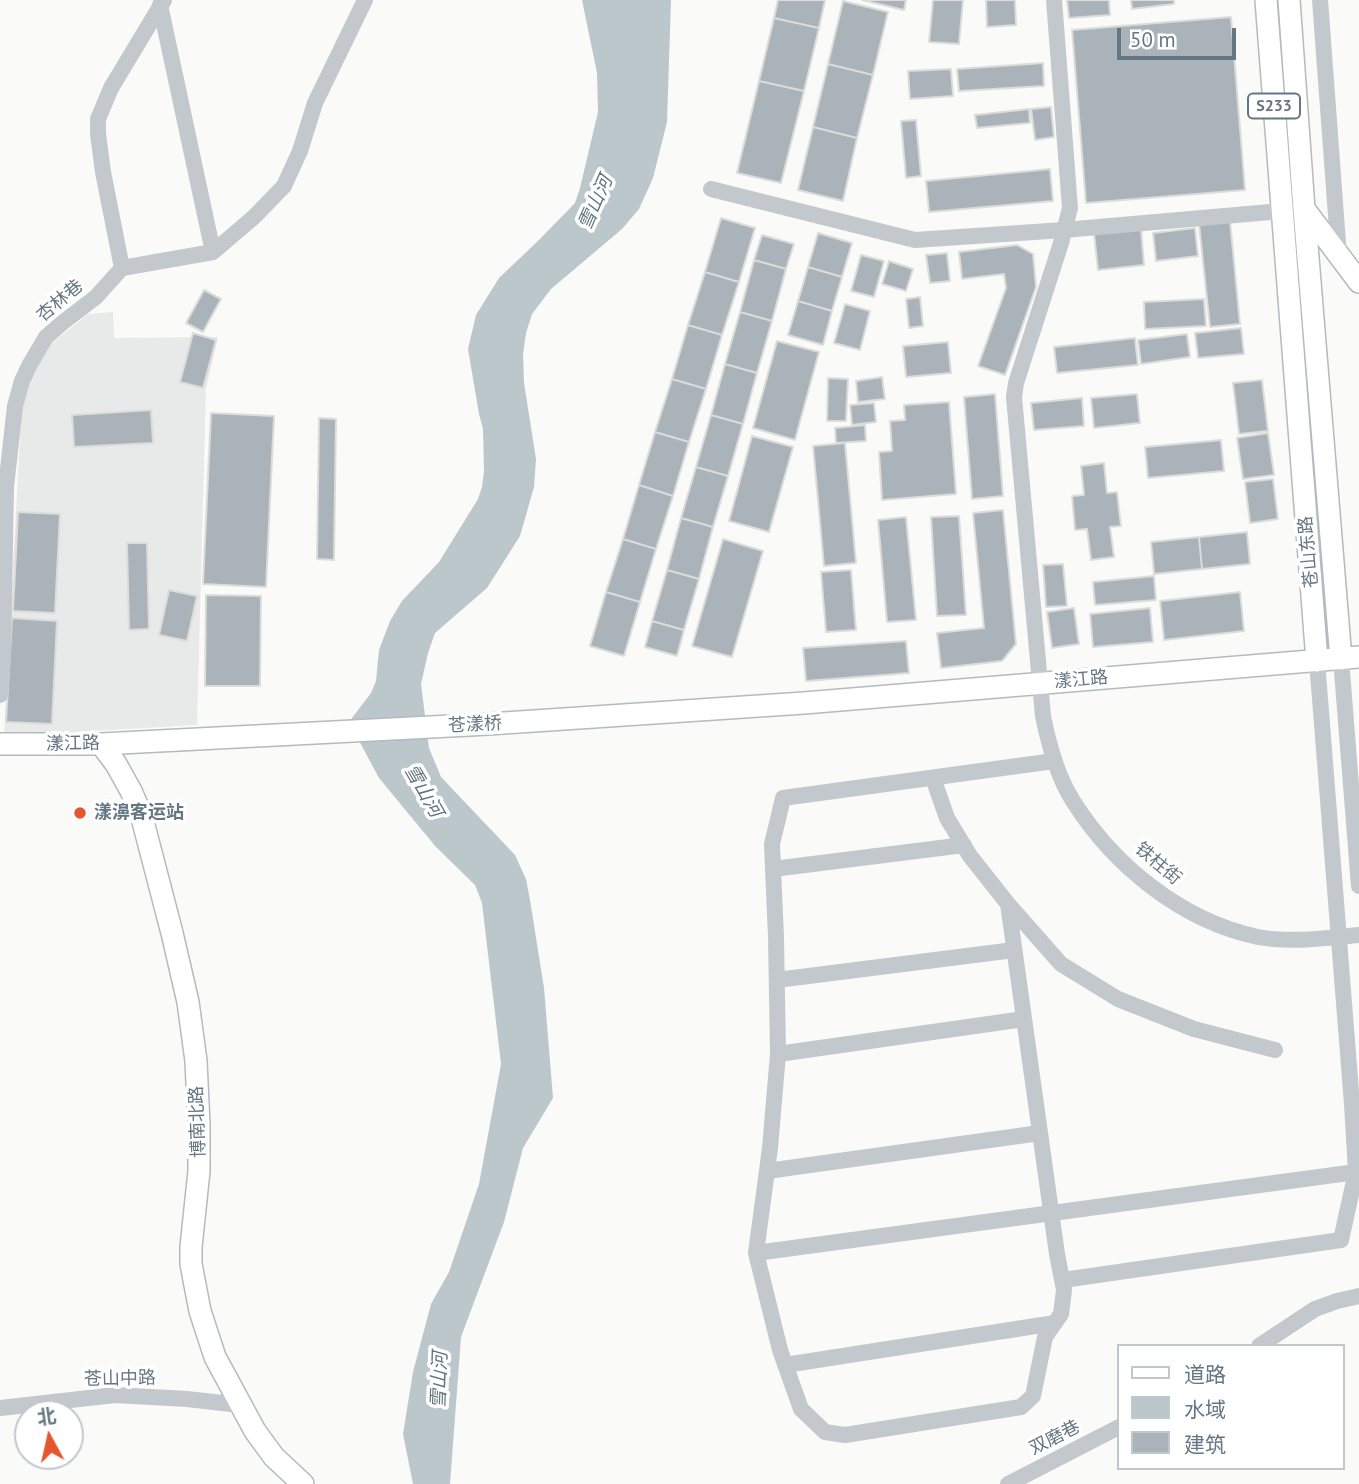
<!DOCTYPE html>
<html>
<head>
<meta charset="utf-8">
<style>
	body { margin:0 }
	#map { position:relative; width:1359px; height:1484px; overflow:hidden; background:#fafaf8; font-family:"PT Sans","Noto Sans SC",sans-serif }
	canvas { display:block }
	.legend { position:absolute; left:1117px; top:1344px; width:228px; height:126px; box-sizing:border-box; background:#fff; border:2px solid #c1c8cd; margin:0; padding:9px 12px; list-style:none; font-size:21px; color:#657683 }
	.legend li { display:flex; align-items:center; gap:14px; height:35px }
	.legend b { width:35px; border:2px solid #c1c8cd }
	.north { position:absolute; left:14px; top:1400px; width:70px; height:70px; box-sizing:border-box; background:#fff; border:2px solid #c1c8cd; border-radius:50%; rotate:352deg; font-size:19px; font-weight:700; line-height:28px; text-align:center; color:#657683 }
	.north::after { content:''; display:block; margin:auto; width:24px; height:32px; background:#e4572e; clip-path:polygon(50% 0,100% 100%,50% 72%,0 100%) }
	.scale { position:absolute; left:1117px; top:28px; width:119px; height:32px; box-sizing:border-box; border:4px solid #657683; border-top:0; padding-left:9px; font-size:21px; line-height:24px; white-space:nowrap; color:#657683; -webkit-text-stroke:5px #fff; paint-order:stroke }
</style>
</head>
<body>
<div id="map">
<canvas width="1359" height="1484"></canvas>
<ul class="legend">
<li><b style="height:9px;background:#fff"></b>道路</li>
<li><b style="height:19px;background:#bbc7cb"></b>水域</li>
<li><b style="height:19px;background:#aab3b9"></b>建筑</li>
</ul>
<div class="north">北</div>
<div class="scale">50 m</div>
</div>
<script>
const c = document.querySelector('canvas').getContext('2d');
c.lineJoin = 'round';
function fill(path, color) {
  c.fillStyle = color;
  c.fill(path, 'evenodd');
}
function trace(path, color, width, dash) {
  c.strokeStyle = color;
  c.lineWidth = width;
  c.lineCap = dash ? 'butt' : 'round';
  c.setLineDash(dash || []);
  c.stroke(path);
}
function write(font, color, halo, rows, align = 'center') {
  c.font = font + ' "PT Sans","Noto Sans SC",sans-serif';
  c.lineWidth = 7;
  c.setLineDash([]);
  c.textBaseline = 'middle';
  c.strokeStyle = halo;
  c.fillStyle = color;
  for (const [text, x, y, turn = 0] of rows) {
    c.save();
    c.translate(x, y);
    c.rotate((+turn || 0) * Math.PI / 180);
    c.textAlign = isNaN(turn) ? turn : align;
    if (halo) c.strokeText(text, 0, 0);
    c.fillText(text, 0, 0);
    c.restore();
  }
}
const built = new Path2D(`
	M113,312L114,338L218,337L206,389L197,725L4,736L22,398L47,347L88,314Z`);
const water = new Path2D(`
	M582,0H671L667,122L653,178L639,209L622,229L551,289L532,314L526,333L523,354L524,383L536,459L534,487L520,536L487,588L435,633L428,653L421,684L429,748L441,777L515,855L526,879L530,900L544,988L553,1098L523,1148L504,1222L461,1337L450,1484H413L403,1434L413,1372L431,1304L449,1272L479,1184L501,1064L482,903L475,885L436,847L379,778L349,722L371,693L376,681L379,650L390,621L402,601L439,562L478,499L482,487L484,471L483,429L479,414L468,349L476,315L499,278L539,240L575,203L580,188L598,112L597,73Z`);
const building = new Path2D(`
	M778,0H825L819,28L774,18Z
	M862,0H906L904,10Z
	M933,0H963L959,44L929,42Z
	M986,0H1015L1016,25L987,27Z
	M1067,0H1109L1110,15L1069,18Z
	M1131,0H1174V4L1132,9Z
	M843,1L888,12L873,75L828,64Z
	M1231,17L1245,190L1086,203L1072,30Z
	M774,18L819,28L804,91L759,81Z
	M1043,63L1044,86L959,91L957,69Z
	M828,64L873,75L857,138L813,127Z
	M951,69L953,96L910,99L908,71Z
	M759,81L804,91L781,183L737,173Z
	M1051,107L1054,137L1035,140L1031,109Z
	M1029,109L1030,123L977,128L975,115Z
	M916,120L921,176L906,178L901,121Z
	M813,127L857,138L843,201L798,190Z
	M1050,169L1053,201L929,212L926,181Z
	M721,218L755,228L739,282L705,272Z
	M1230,221L1240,324L1210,327L1199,224Z
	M1141,228L1144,265L1098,270L1094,233Z
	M1195,228L1198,256L1156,261L1153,233Z
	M818,233L852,243L842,277L808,267Z
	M762,235L794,244L786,269L754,260Z
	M1017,245L1033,254L1036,287L1005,375L978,366L1006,288L1004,274L962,279L959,252Z
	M947,253L950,281L930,283L926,255Z
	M861,255L884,261L874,297L851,291Z
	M754,260L786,269L772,321L740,312Z
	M889,261L913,269L906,291L882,284Z
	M808,267L842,277L832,311L798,301Z
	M705,272L739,282L722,335L688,325Z
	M204,290L221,299L203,332L186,323Z
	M920,297L923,326L909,328L906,299Z
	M1204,299L1206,326L1145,329L1144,302Z
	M798,301L832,311L823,345L788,335Z
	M845,304L870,311L860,350L834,343Z
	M740,312L772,321L757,373L725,364Z
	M688,325L722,335L706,389L672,379Z
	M1241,328L1244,354L1198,358L1195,333Z
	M193,333L216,340L203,388L180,382Z
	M1187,334L1190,357L1141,364L1138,340Z
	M1135,338L1138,365L1057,373L1054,347Z
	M777,341L819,352L795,440L753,428Z
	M948,342L951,373L906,377L903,346Z
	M725,364L757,373L743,424L711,415Z
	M882,377L885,399L858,402L856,381Z
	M828,378L848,379L846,421H827Z
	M672,379L706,389L689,442L655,432Z
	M1262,380L1268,431L1239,434L1233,383Z
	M995,394L1003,496L972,499L964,397Z
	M1137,394L1140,423L1094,428L1091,398Z
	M1082,398L1084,426L1034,430L1031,403Z
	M949,402L956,494L882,500L879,452L892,451L890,421L905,420L904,405Z
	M874,403L876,422L852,425L850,405Z
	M151,410L153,443L74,447L72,415Z
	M211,413L274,416L266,587L203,584Z
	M711,415L743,424L728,476L696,467Z
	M319,418L336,419L334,560L317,559Z
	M865,425L866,441L836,443L835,428Z
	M655,432L689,442L673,496L639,485Z
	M1268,433L1274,475L1243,479L1237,438Z
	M752,436L793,447L769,532L729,521Z
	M1221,440L1224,471L1148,478L1145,447Z
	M845,443L856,563L824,566L813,446Z
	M1104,463L1107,493L1117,492L1121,526L1110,527L1114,557L1091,560L1087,529L1075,530L1072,496L1084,495L1081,466Z
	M696,467L728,476L713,527L681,518Z
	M1273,479L1278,519L1250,523L1245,482Z
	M639,485L673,496L656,549L623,539Z
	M1003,510L1016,644L1002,661L941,668L937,633L984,628L973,513Z
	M18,512L60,514L55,613L13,611Z
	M959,516L966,615L937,616L931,517Z
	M906,517L916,620L887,622L878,520Z
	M681,518L713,527L699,579L667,570Z
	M1247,532L1250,564L1202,569L1199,537Z
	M1199,537L1202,569L1154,574L1151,542Z
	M623,539L656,549L640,602L606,592Z
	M723,539L763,551L732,657L692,646Z
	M127,543H147L149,629L129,630Z
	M1063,564L1067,606L1046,607L1043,565Z
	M667,570L699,579L684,630L652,621Z
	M851,570L856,630L826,632L821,572Z
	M1154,576L1156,600L1095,605L1093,582Z
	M169,590L197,596L187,641L159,635Z
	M606,592L640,602L624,656L590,646Z
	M1240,592L1244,631L1164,640L1160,601Z
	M206,595L261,596L260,686H205Z
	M1074,608L1079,644L1052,648L1047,612Z
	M1150,608L1153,642L1093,647L1090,614Z
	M12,618L57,621L52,724L6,722Z
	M652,621L684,630L677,656L645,647Z
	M906,641L909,673L806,681L803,648Z`);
const minor = new Path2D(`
	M1054,0L1070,208L1061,243L1016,383L1014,397L1043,716C1049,746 1057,776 1073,801C1114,866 1182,921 1258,937C1291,943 1326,938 1359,935
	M1320,0L1339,256
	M160,5L213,252
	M711,189L915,240L1064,230L1282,211
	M122,268L213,252L254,217L284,186L300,151L315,103L365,0
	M1341,659L1359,886
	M1317,661L1352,1104L1356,1172L1359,1161
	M0,695L3,656L6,487L15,406L22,381L30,364L46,337L62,323L96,297L122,268L103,172L98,134V119L111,88L164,0
	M933,778L947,818L970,856L1008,904L1061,964L1118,999L1194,1029L1275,1050
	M773,869L964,845
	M1008,904L1057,1254L1064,1290L1061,1314L1045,1337L1033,1396L1021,1407L845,1435L825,1432L801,1409L780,1350L756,1253L770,1148L778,1054L776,937L772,844L783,798L1054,761
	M777,980L1014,950
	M778,1054L1024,1019
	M767,1171L1040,1133
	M756,1253L1356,1172L1341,1240L1063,1280
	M1259,1346L1315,1309L1337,1301L1359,1296
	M785,1365L1055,1323
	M0,1408L115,1395L187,1399L240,1405
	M1008,1484L1119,1427`);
const major = new Path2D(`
	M1266,0L1317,661
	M1289,0L1304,209L1341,659
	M1305,210L1359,282
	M0,744H101L489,724L804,703L1359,657
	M101,744L116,764L131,791L141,814L172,933L188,1002L196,1061L199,1125V1171L191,1247V1264L200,1311L215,1357L255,1431L274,1457L303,1484`);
const markers = [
	[80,813,7,"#e4572e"]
];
const shields = [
	[1274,106,52]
];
const shieldNames = [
	["S233",1274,106]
];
const streetNames = [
	["杏林巷",60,301,-40],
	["苍山东路",1309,552,-95],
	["漾江路",1081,680,-5],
	["苍漾桥",475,725,-3],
	["漾江路",73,744,-1],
	["铁柱街",1158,864,40],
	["博南北路",198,1122,-92],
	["苍山中路",120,1379,-1],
	["双磨巷",1055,1438,-27]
];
const poiNames = [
	["漾濞客运站",94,813]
];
const waterNames = [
	["雪山河",596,203,-66],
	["雪山河",423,791,60],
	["雪山河",440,1380,-88]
];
fill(built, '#e8e9e9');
fill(water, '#bbc7cb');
fill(building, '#aab3b9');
trace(building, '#dcdcda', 2);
trace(major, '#b5babe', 24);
trace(minor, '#c3c8cc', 16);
trace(major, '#fff', 21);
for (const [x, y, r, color] of markers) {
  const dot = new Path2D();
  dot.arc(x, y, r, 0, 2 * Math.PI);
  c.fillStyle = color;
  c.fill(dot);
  trace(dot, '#fff', 2.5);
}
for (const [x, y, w] of shields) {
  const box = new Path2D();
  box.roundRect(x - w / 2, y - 12.5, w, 25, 5);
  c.fillStyle = '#fff';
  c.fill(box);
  trace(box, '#657683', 2);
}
write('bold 16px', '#657683', null, shieldNames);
write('18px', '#657683', '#fff', streetNames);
write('bold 18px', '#657683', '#fff', poiNames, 'left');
write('italic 19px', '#60757c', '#fff', waterNames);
</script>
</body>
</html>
